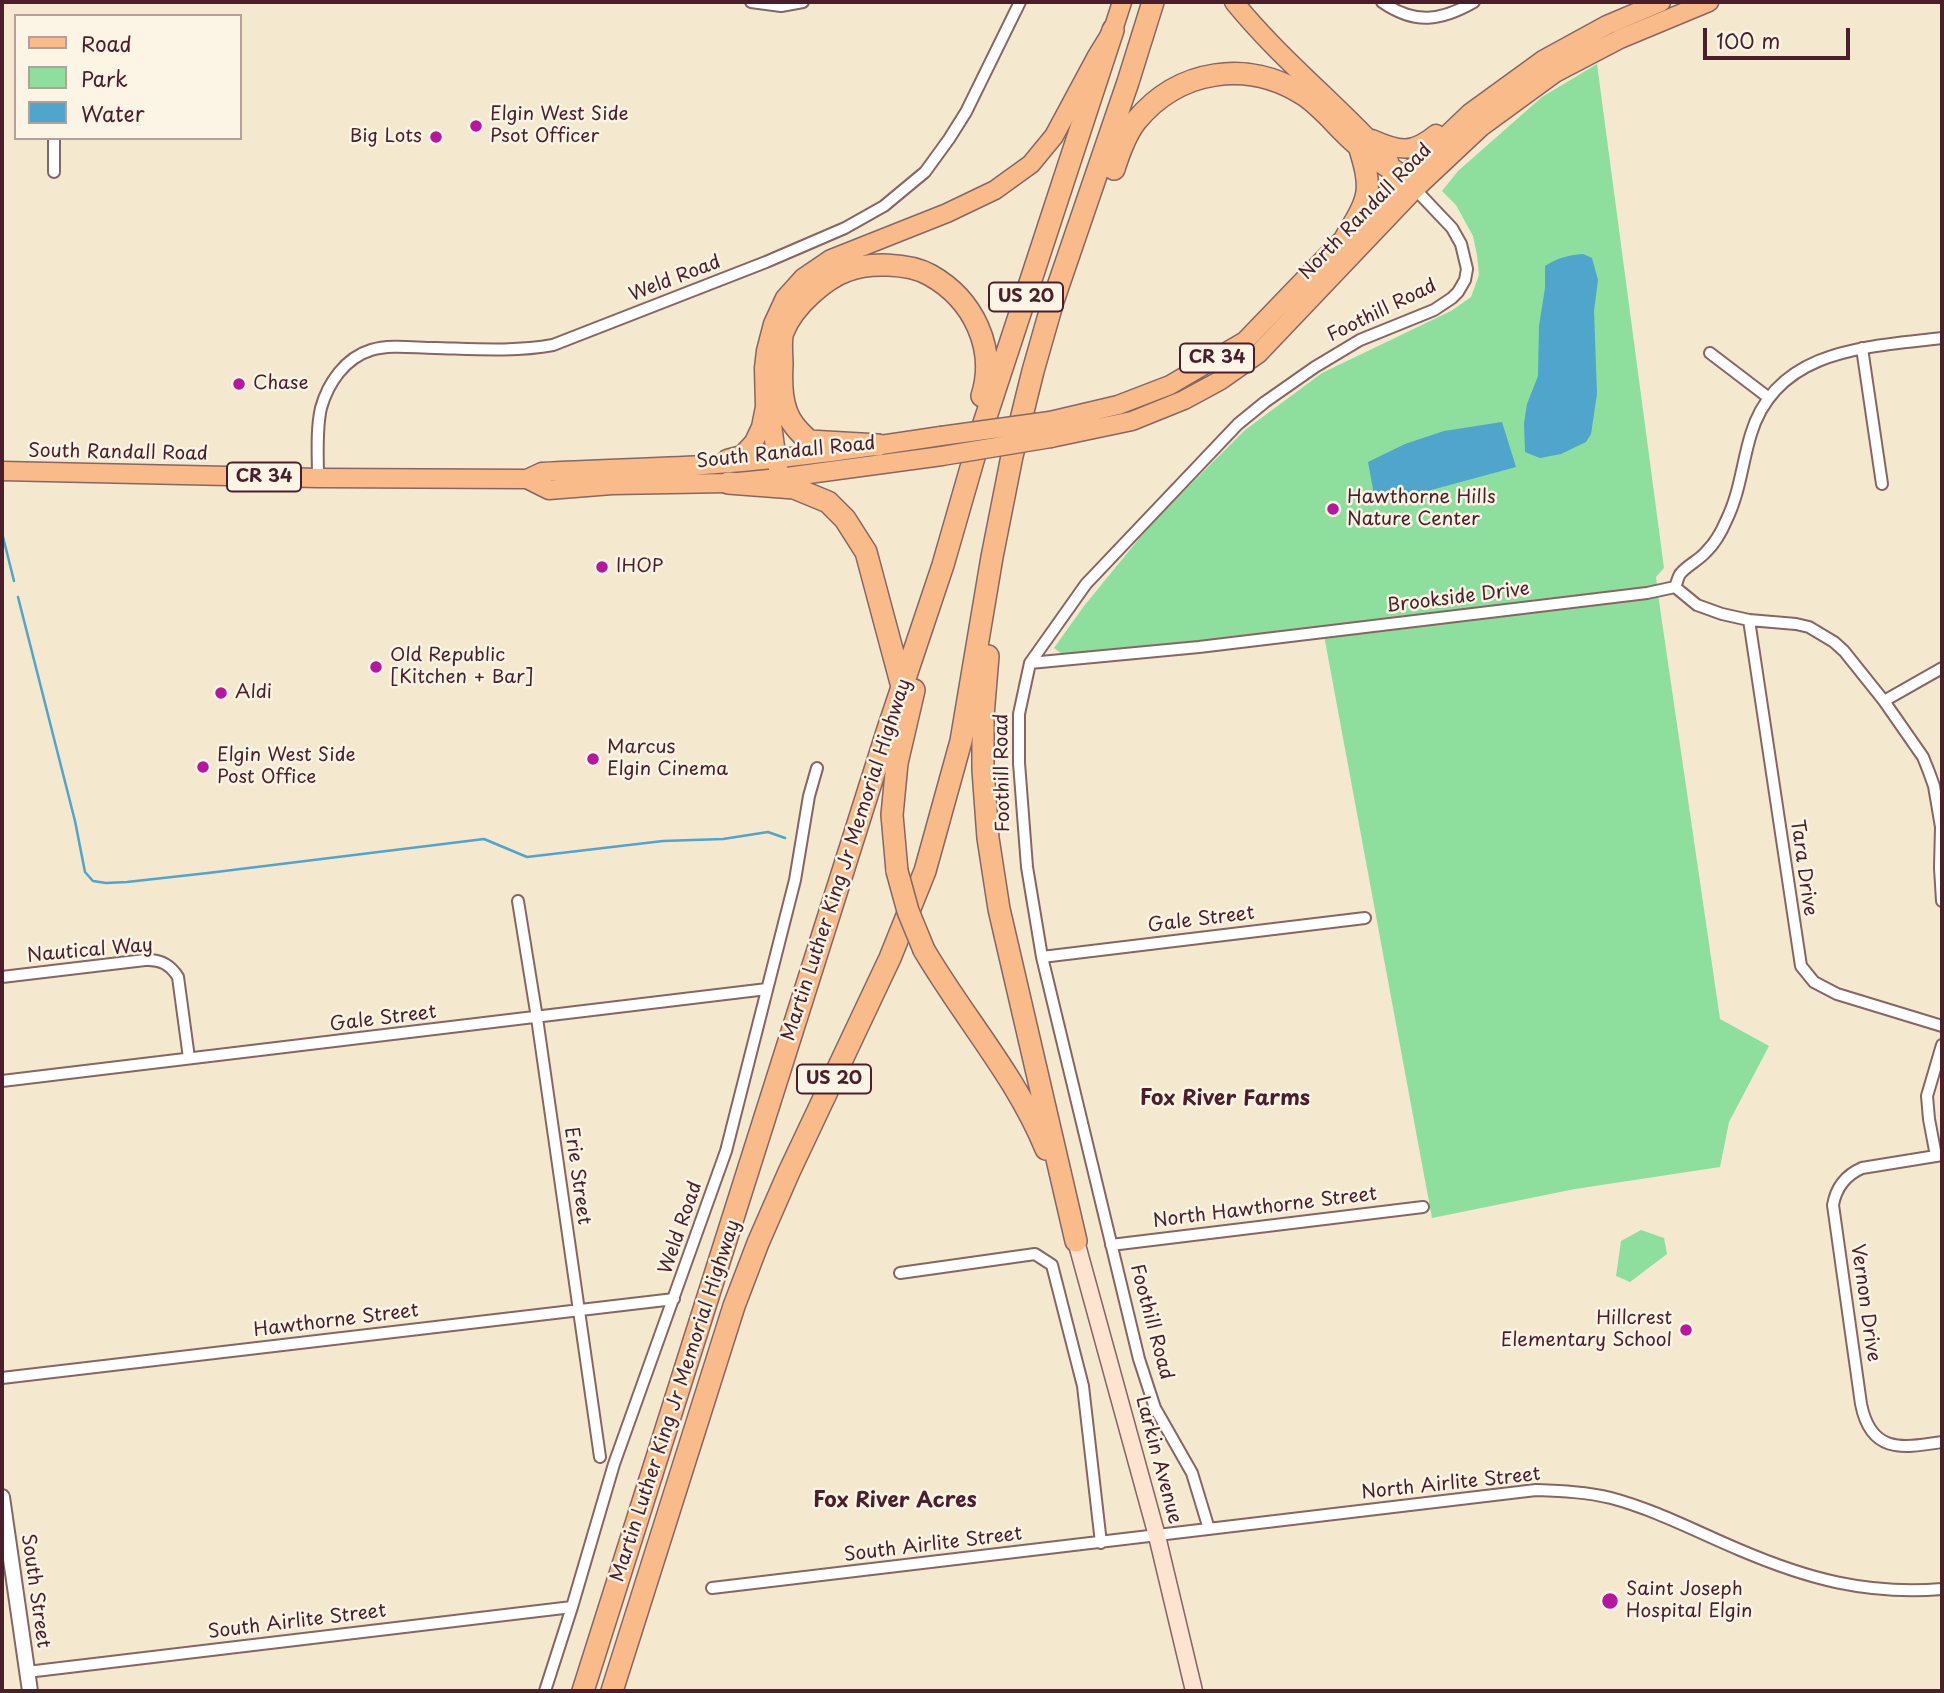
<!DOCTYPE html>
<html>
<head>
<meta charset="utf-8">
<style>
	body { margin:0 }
	#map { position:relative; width:1944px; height:1693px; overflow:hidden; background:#f4e8ce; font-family:"Playpen Sans",sans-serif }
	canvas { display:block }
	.frame { position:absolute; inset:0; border:4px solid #4a1f2b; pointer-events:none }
	.legend { position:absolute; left:14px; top:14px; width:228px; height:126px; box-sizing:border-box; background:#fcf5e5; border:2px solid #b59f9b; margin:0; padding:9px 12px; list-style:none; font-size:21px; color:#4a1f2b }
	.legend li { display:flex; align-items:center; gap:14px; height:35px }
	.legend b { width:35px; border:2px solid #b59f9b }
	.scale { position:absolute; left:1703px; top:28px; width:147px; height:32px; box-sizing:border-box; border:4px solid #4a1f2b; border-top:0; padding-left:9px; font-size:21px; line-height:24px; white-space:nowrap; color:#4a1f2b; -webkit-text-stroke:5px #fcf5e5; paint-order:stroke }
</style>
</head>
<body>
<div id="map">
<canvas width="1944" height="1693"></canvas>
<div class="frame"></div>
<ul class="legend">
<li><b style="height:9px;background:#fabb8b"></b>Road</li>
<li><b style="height:19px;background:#8ede9e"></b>Park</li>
<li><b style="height:19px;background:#4fa5cb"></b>Water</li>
</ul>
<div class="scale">100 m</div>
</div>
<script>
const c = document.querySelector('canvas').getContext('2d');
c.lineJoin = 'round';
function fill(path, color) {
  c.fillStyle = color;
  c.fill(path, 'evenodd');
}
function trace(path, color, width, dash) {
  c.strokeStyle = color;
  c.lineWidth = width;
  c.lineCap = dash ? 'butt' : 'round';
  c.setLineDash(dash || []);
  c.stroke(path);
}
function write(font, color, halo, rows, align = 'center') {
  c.font = font + ' "Playpen Sans",sans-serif';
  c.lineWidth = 5;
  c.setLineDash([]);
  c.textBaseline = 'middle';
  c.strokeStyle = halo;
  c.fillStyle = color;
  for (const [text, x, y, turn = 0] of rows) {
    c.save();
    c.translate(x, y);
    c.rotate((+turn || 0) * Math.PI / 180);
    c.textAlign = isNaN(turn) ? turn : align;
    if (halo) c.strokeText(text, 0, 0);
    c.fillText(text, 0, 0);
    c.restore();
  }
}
const green = new Path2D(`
	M1597,64L1664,568L1656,577L1660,608L1720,1019L1769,1046L1729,1122L1720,1167L1575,1189L1432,1218L1323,630L1062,654L1054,648L1084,606L1151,524L1245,430L1322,373L1451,311L1471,297L1479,275L1477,255L1473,236L1456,205L1442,191L1458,171L1542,97Z
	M1641,1230L1664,1238L1667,1254L1630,1282L1616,1276L1621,1241Z`);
const water = new Path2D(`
	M1583,254L1592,258L1598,280L1594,311L1597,394L1591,434L1586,442L1561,454L1540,458L1525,452L1524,423L1527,404L1538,376L1539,326L1545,288V266C1557,258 1568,255 1583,254Z
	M1502,422L1516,467L1376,505L1368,462L1405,444L1444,431Z`);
const stream = new Path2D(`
	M2,533L14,581
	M18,597L75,821L85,872L93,881L106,883L127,882L208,873L484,839L527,857L663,841L723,839L768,832L785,838`);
const minor = new Path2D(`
	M751,2L781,6L803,2
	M1382,2C1415,25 1441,21 1474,2
	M54,138V172
	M1862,348L1882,484
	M1710,353L1769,398
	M318,478C318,455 316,430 321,408C328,383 345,358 371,350C391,344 415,348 435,348C474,349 515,352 553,345L766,262L845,228L884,206L925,172L949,139L966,112L1020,2
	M1675,587L1697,605L1722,614L1749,620L1796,624L1809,627L1834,642L1844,651L1884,701L1923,757L1929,772L1934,786L1941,827L1940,868L1942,901
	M1749,620L1801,966L1814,982L1837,994L1942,1026
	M1030,663L1199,647L1647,593L1675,587C1677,583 1678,576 1681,573C1688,565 1699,560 1706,552C1715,543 1721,533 1726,521C1740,493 1742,463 1751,434C1777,348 1868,347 1942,338
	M1884,701L1942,668
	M518,901L537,1018L600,1457
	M1042,957L1365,918
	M2,977L145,960C160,959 170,964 178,977L189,1058
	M2,1081L767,989
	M1942,1155L1862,1168C1846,1175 1836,1188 1833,1205L1861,1404C1871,1454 1902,1448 1942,1442
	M1936,1156L1929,1119L1927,1096L1942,1045
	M1111,1245L1423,1207
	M900,1273L1035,1254L1052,1265L1083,1386L1101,1543
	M2,1378L674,1299
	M1209,1529L1192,1473L1155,1408L1139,1359L1042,957L1027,867L1019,763V714L1030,663L1086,584L1238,424L1265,402L1315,367L1360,340L1434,310L1452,298L1458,292L1465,280L1467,269L1461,244L1452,228L1415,189
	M712,1588L1536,1490C1561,1491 1587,1492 1611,1498C1656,1510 1697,1532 1740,1550C1808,1579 1867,1595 1942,1589
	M27,1672L572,1607
	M545,1691L572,1607L614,1464L726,1151L795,880L809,796L817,768`);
const tertiary = new Path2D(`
	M2,1497L30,1691`);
const secondary = new Path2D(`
	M1076,1241L1157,1536L1194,1691`);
const primary = new Path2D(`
	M1234,2C1281,60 1340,106 1389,161
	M1372,139C1399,151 1412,154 1436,134
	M770,410L778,469
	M1050,421L1118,405L1170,385L1245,341L1403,177L1470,113L1543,60L1607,25L1661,2
	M1051,438L1132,421L1184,400L1221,380L1258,354L1415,189L1481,127L1555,73L1620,39L1709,2
	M727,459L742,455L754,442L761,427L765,407L764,368L766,351L773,324L785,298L803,278L831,259L947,213L995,190L1031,164L1054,136L1097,56L1113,30L1122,2
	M2,471L318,478L527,479L542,472C596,469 649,468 703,465C782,460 862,448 941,436
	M527,479L549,490L612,485L728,483L779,478L942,456`);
const motorway = new Path2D(`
	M1114,169C1119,153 1125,135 1136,121C1179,69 1248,59 1304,95C1325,109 1340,131 1359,146C1373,157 1389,167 1403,177
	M1346,237C1370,197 1373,191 1359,146
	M878,445L809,441C804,436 798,431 794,425C781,409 781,384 782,364C782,354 780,341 783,332C789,317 800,304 811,294C821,285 834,275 846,271C868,262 909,263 930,275C973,299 997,348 982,396
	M728,483L794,488L828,502L845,519L866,552L901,683
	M988,656L983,716V770L988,838L999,909L1076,1241
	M897,871L892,815L897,763L914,690
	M924,950C964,1018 1016,1076 1046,1149
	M583,1691L888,729L943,565L983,426L1113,30
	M612,1691L734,1306L758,1243L789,1172L890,958L925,871L961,741L992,557L1012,456L1033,371L1053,301L1128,82L1153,2`);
const primaryBridge = new Path2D(`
	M941,436L1050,421
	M942,456L1051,438`);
const motorwayBridge = new Path2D(`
	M897,871L908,911L924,950`);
const markers = [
	[476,126,7,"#b5179e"],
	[436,137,7,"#b5179e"],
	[239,384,7,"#b5179e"],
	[1333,509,7,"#b5179e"],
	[602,567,7,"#b5179e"],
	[376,667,7,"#b5179e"],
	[221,693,7,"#b5179e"],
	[593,759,7,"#b5179e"],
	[203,767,7,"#b5179e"],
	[1686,1330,7,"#b5179e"],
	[1610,1601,9,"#b5179e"]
];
const shields = [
	[1026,297,74],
	[1217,358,74],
	[264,477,74],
	[834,1079,74]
];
const shieldNames = [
	["US 20",1026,297],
	["CR 34",1217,358],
	["CR 34",264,477],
	["US 20",834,1079]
];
const poiNames = [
	["Elgin West Side",490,115],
	["Psot Officer",490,137],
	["Big Lots",422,137,"right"],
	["Chase",253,384],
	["Hawthorne Hills",1347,498],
	["Nature Center",1347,520],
	["IHOP",616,567],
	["Old Republic",390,656],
	["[Kitchen + Bar]",390,678],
	["Aldi",235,693],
	["Marcus",607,748],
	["Elgin Cinema",607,770],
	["Elgin West Side",217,756],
	["Post Office",217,778],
	["Hillcrest",1672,1319,"right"],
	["Elementary School",1672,1341,"right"],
	["Saint Joseph",1626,1590],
	["Hospital Elgin",1626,1612]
];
const streetNames = [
	["North Randall Road",1366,212,-46],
	["Weld Road",675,279,-21],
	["Foothill Road",1382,311,-26],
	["South Randall Road",118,453,1],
	["South Randall Road",786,453,-6],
	["Brookside Drive",1458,598,-7],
	["Foothill Road",1003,773,-91],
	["Martin Luther King Jr Memorial Highway",847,860,-72],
	["Tara Drive",1803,868,82],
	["Gale Street",1201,920,-7],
	["Nautical Way",90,951,-5],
	["Gale Street",383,1019,-7],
	["Erie Street",577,1176,82],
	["North Hawthorne Street",1265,1208,-7],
	["Weld Road",681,1228,-71],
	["Vernon Drive",1865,1303,82],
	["Hawthorne Street",336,1321,-7],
	["Foothill Road",1151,1322,75],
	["Martin Luther King Jr Memorial Highway",676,1401,-72],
	["Larkin Avenue",1158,1460,75],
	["North Airlite Street",1451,1484,-6],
	["South Airlite Street",933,1545,-7],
	["South Street",35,1591,82],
	["South Airlite Street",297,1622,-7]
];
const neighbourhoodNames = [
	["Fox River Farms",1225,1099],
	["Fox River Acres",895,1501]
];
fill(green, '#8ede9e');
fill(water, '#4fa5cb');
trace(stream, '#4fa5cb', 2.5);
trace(minor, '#866564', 14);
trace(tertiary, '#866564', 18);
trace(secondary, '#866564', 19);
trace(primary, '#866564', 21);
trace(motorway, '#866564', 24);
trace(minor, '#fff', 10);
trace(tertiary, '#fff', 14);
trace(secondary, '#fde4d1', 16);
trace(primary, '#fabb8b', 18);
trace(motorway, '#fabb8b', 21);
trace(primaryBridge, '#866564', 21, []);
trace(motorwayBridge, '#866564', 24, []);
trace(primaryBridge, '#fabb8b', 18);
trace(motorwayBridge, '#fabb8b', 21);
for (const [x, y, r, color] of markers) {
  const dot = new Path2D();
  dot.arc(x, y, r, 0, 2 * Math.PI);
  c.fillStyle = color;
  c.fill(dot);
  trace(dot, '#fcf5e5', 2.5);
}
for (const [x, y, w] of shields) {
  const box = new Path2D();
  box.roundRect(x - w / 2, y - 14.5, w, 29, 5);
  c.fillStyle = '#fcf5e5';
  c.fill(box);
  trace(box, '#4a1f2b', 2);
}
write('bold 18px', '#4a1f2b', null, shieldNames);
write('19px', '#4a1f2b', '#fcf5e5', poiNames, 'left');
write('19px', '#4a1f2b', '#fcf5e5', streetNames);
write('bold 21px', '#4a1f2b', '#fcf5e5', neighbourhoodNames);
</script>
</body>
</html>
